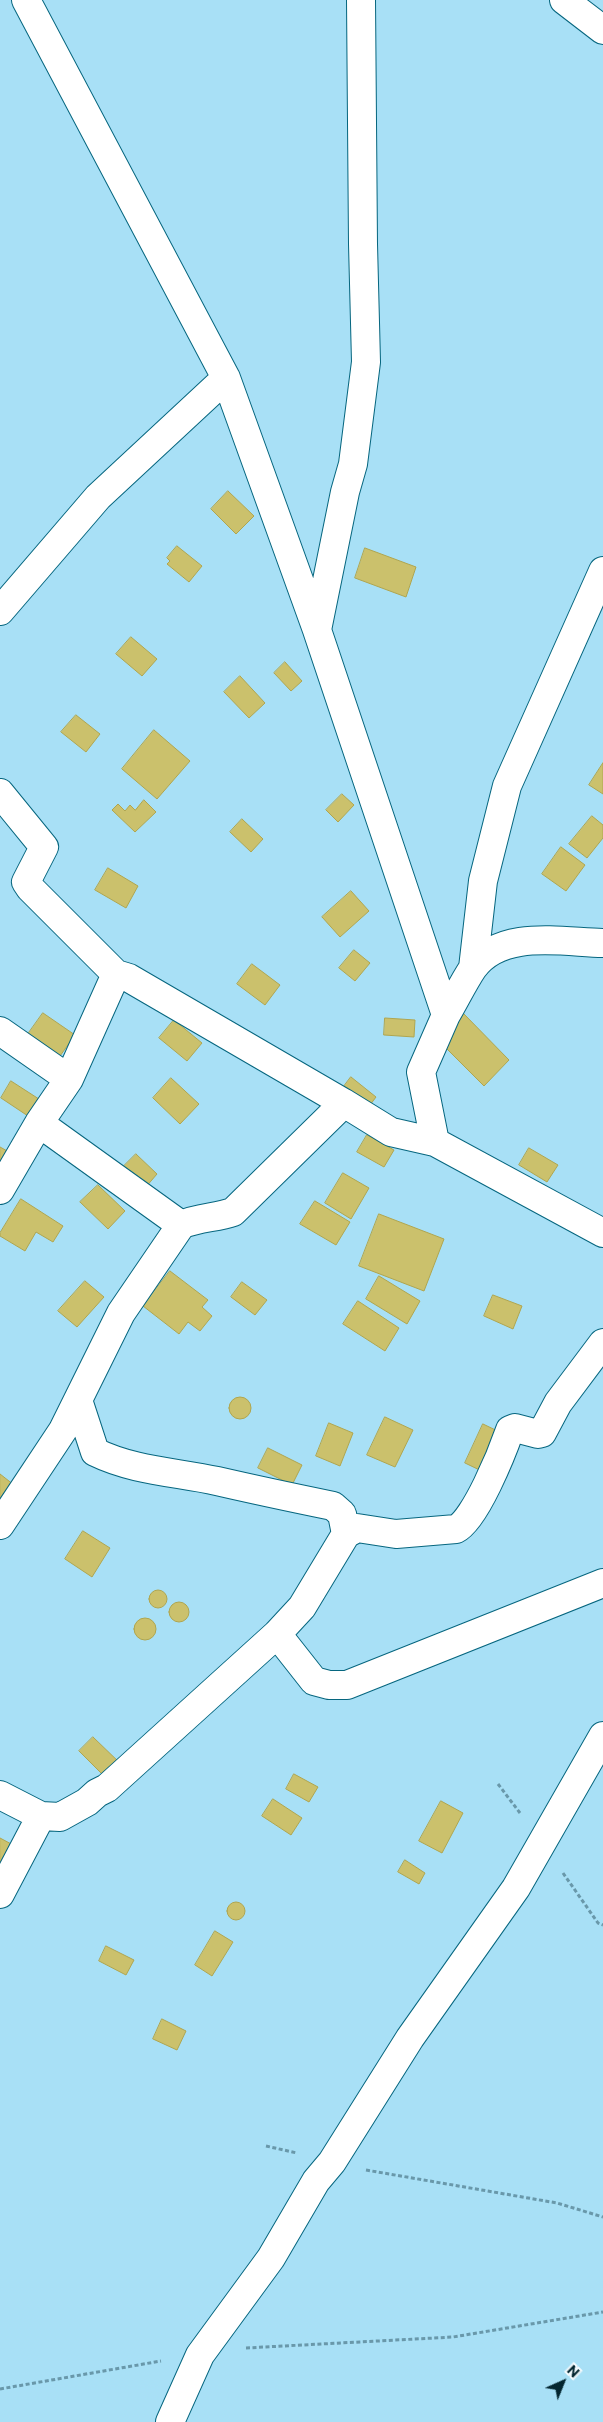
<!DOCTYPE html>
<html>
<head>
<meta charset="utf-8">
<style>
	body { margin:0 }
	#map { position:relative; width:603px; height:2422px; overflow:hidden; background:#a8e0f6; font-family:Commissioner,sans-serif }
	canvas { display:block }
	.north { position:absolute; left:538px; top:2357px; width:50px; height:50px; -webkit-text-stroke:4px #f0f9fd; paint-order:stroke; rotate:44deg; font-size:14px; font-weight:700; line-height:20px; text-align:center; color:#032630 }
	.north::after { content:''; display:block; margin:auto; width:18px; height:22px; background:#032630; clip-path:polygon(50% 0,100% 100%,50% 72%,0 100%) }
</style>
</head>
<body>
<div id="map">
<canvas width="603" height="2422"></canvas>
<div class="north">N</div>
</div>
<script>
const c = document.querySelector('canvas').getContext('2d');
c.lineJoin = 'round';
function fill(path, color) {
  c.fillStyle = color;
  c.fill(path, 'evenodd');
}
function trace(path, color, width, dash) {
  c.strokeStyle = color;
  c.lineWidth = width;
  c.lineCap = dash ? 'butt' : 'round';
  c.setLineDash(dash || []);
  c.stroke(path);
}
const building = new Path2D(`
	M228,491L254,516L236,534L211,509Z
	M177,546L202,566L189,582L167,564L170,561L167,558Z
	M365,548L416,567L406,597L355,578Z
	M131,637L157,659L142,676L116,654Z
	M285,662L302,681L291,691L274,673Z
	M240,676L265,703L249,718L224,692Z
	M76,715L100,734L86,752L61,732Z
	M154,730L190,761L157,799L122,769Z
	M603,763V794L589,785Z
	M342,794L354,805L338,822L326,810Z
	M144,800L156,812L135,832L112,810L118,804L125,811L130,805L135,810Z
	M592,816L603,825V838L587,858L569,844Z
	M242,819L263,839L251,852L230,832Z
	M561,847L585,865L566,891L542,874Z
	M108,868L138,886L126,908L95,890Z
	M351,891L369,911L340,937L322,917Z
	M354,950L370,963L355,981L339,968Z
	M252,964L280,985L265,1005L237,984Z
	M43,1013L75,1035L60,1056L28,1034Z
	M464,1014L509,1060L484,1086L438,1040Z
	M385,1018L415,1020L414,1037L384,1035Z
	M174,1020L202,1043L187,1061L159,1038Z
	M351,1077L376,1097L364,1113L339,1093Z
	M171,1078L199,1104L180,1124L153,1098Z
	M11,1081L42,1101L31,1118L1,1098Z
	M367,1135L394,1150L384,1167L357,1152Z
	M0,1147L9,1152L0,1168Z
	M529,1148L558,1165L547,1182L519,1165Z
	M136,1154L157,1174L145,1188L123,1167Z
	M343,1173L369,1188L351,1219L325,1203Z
	M98,1185L125,1211L108,1229L80,1202Z
	M21,1199L63,1226L53,1242L36,1232L25,1251L0,1236V1233Z
	M315,1201L350,1222L336,1245L300,1224Z
	M379,1214L444,1239L424,1291L359,1266Z
	M170,1271L208,1300L202,1307L212,1316L200,1331L188,1322L179,1334L143,1306Z
	M379,1276L420,1301L407,1324L366,1299Z
	M85,1281L104,1297L77,1327L58,1311Z
	M242,1282L267,1300L255,1315L231,1297Z
	M493,1295L522,1306L513,1329L484,1316Z
	M358,1301L399,1328L385,1351L343,1324Z
	M229 1408a11 11 0 1 1 22 0a11 11 0 1 1-22 0Z
	M385,1417L413,1430L395,1467L367,1455Z
	M329,1423L353,1433L340,1466L316,1456Z
	M483,1424L508,1436L490,1475L465,1463Z
	M268,1448L302,1465L292,1485L258,1468Z
	M0,1474L14,1485L0,1504Z
	M83,1531L110,1548L92,1577L65,1559Z
	M149 1599a9 9 0 1 1 18 0a9 9 0 1 1-18 0Z
	M169 1612a10 10 0 1 1 20 0a10 10 0 1 1-20 0Z
	M134 1629a11 11 0 1 1 22 0a11 11 0 1 1-22 0Z
	M93,1737L122,1765L108,1780L79,1751Z
	M294,1774L318,1787L309,1802L286,1789Z
	M273,1799L302,1818L291,1835L262,1816Z
	M441,1801L463,1813L442,1853L419,1841Z
	M0,1838L15,1846L0,1865Z
	M405,1860L425,1873L419,1884L398,1872Z
	M227 1911a9 9 0 1 1 18 0a9 9 0 1 1-18 0Z
	M215,1931L233,1942L212,1976L195,1965Z
	M106,1946L134,1960L126,1975L99,1961Z
	M162,2019L186,2031L177,2050L153,2039Z`);
const path = new Path2D(`
	M498,1784L520,1813
	M563,1873L598,1923L603,1925
	M266,2146L297,2153
	M366,2170L557,2203L603,2217
	M246,2348L453,2337L603,2312
	M0,2389L161,2361`);
const street = new Path2D(`
	M26,0L226,378L317,630L446,1015L421,1072L435,1142L603,1233
	M564,0L603,30
	M0,611L98,497L226,378
	M317,630L345,492L353,464L366,362L363,244L361,0
	M0,793L44,847L26,882L30,888L116,974L129,978L344,1103L391,1132L435,1142
	M473,968L483,881L507,786L603,571
	M446,1015C455,1000 463,983 473,968C501,929 561,942 603,943
	M0,1031L69,1079
	M39,1123L181,1225
	M0,1190L39,1123L69,1079L116,974
	M78,1400L95,1452C134,1471 176,1472 217,1481C256,1490 294,1498 333,1506L342,1514L346,1534
	M0,1525L63,1430L121,1313L181,1225C198,1217 216,1218 233,1212L344,1103
	M277,1634L314,1681L329,1685H347L603,1583
	M0,1795L41,1816L60,1817L87,1802L97,1793L107,1788L277,1634L302,1607L346,1534L357,1528L396,1534L456,1529C475,1520 502,1453 510,1430L515,1428L538,1434L542,1433L558,1403L603,1343
	M0,1894L41,1816
	M170,2422L200,2355L271,2258L316,2181L332,2162L410,2038L516,1888L603,1736`);
fill(building, '#cbc16c');
trace(building, '#afa54f', 1);
trace(street, '#06667f', 30);
trace(path, '#6998aa', 3, [4, 2.5]);
trace(street, '#fff', 28);
</script>
</body>
</html>
